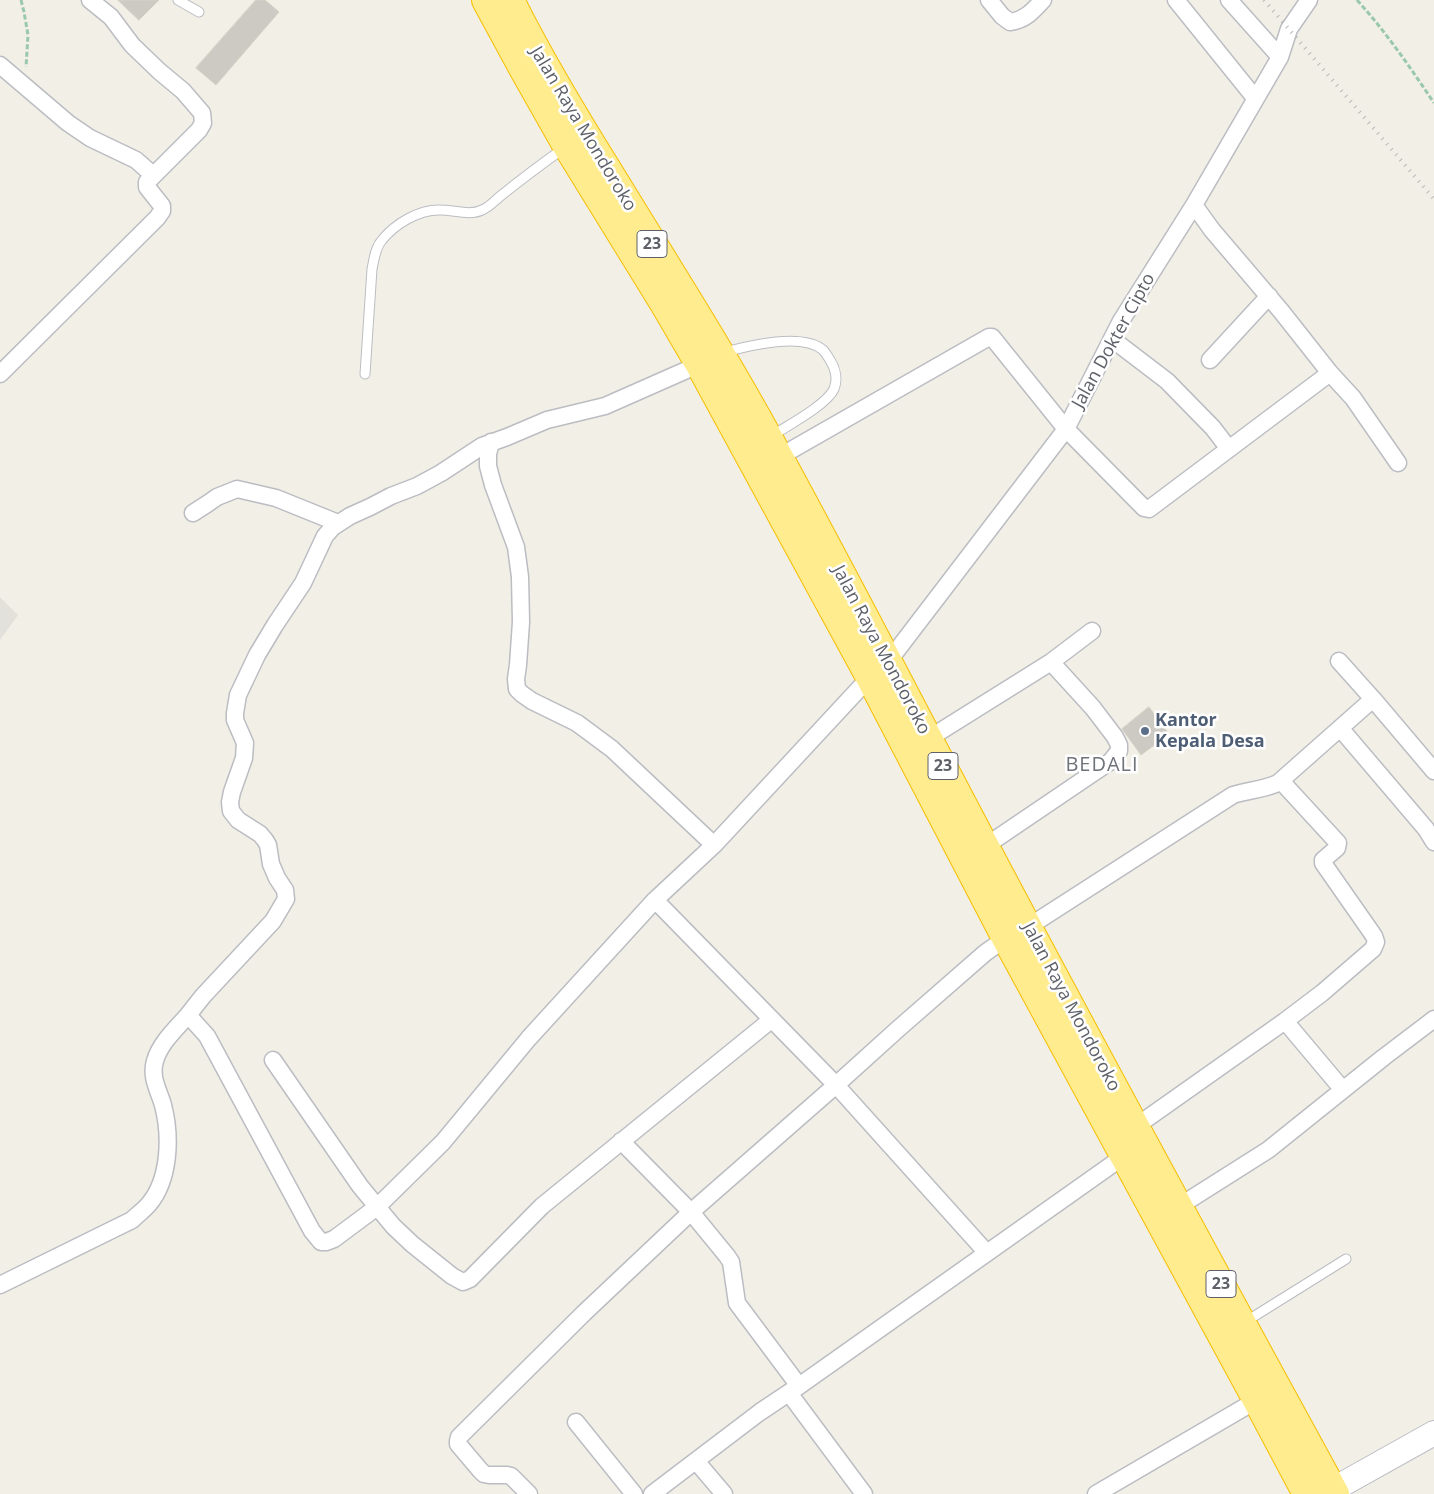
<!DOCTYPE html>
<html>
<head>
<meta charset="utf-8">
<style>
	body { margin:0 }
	canvas { display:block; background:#f1efe6 }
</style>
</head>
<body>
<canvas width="1434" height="1494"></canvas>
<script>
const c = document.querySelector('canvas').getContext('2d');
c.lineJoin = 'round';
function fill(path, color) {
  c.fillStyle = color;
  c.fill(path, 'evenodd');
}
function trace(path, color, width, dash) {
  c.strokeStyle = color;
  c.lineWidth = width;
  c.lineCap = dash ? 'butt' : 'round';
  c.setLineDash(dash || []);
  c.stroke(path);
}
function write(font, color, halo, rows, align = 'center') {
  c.font = font + ' "Open Sans",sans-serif';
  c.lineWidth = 5;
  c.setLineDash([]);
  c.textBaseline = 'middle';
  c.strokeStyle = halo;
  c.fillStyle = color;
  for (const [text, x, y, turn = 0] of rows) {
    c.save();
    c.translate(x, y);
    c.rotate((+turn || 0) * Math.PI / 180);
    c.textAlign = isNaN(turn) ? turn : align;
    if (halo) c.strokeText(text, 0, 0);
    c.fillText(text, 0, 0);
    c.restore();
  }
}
const industrial = new Path2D(`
	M0,597L18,615L0,640Z`);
const building = new Path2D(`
	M118,0H159L139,20Z
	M256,0H265L279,12L216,85L196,68Z
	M1149,707L1169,734L1141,755L1122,729Z`);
const path = new Path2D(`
	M21,0L24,12L28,35L26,67
	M1357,0C1386,32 1410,67 1434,103`);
const lane = new Path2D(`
	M178,0L199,12
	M722,353C747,346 802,332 823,350C826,353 828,357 830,360C835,368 838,379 834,389C827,405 785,427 770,437
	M365,374L372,269C374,260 375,248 382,240C395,224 419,209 441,210C454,210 470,216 482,210C490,207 496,199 503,194C523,178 543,163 564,148
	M1245,1322L1346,1259`);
const street = new Path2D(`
	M989,0L1002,16L1010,22C1025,20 1033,11 1043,0
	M1176,0L1255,98
	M1229,0L1280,57
	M0,65L68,123L90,138L136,160L153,175
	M1194,205L1212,230L1281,311L1330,373L1353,398L1398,463
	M1112,339L1167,381L1213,428L1229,449
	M1210,360L1269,296
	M0,374L157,218L162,211V206L147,187V182L199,130L203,123L202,113L183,91L159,71L132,45L111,17L90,0
	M491,442L488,454V466L493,485L516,547L520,577L521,622L518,665L516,679L517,689L522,694L532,701L577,723L612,749L714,845
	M779,457L989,337H992L1066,429L1144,508L1149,509L1330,373
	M193,513L207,504L217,497L237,489L276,498L338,523
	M1339,661L1373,699L1434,771
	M888,662L1066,429L1121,321L1194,205L1280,57L1289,29L1309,0
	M1340,728L1426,829L1434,842
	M928,739L1051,662L1092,631
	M984,847L1111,761L1119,751V745L1115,737L1093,708L1051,662
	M655,900L836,1085L987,1253
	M1028,927L1233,795C1248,790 1263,790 1278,783L1373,699
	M188,1015L203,996L273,921L286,899L285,890L277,878L271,864L268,845L265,840L260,834L238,820L231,811L230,802L232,792L244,758L245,743L235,720V713L238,695L257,655L275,625L303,583L325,536L333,527L350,516L370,507L391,496L417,486L441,473L482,446L507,437L547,420L605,406L707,361
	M1285,1021L1343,1090
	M273,1060L360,1186L393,1226L412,1244L452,1276L463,1282L470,1279L542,1206L771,1020
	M1135,1127L1285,1021L1322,993L1373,949L1376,942L1374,936L1323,863V860L1337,848L1338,843L1281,781
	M621,1141L691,1212L727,1256L731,1262L737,1303L799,1386
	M1178,1207L1268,1150L1384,1057L1434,1019
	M0,1285L132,1220C137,1215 144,1210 149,1204C170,1179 171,1136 163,1105C159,1091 150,1077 155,1061C160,1043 176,1029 188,1015L207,1036L312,1231L321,1242H326L334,1239L377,1207L443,1142L529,1038L655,900L714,845L870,677
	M789,1393L864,1494
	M576,1422L634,1494
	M696,1461L724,1494
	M529,1494L511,1476L507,1475H489L484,1474L480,1470L458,1444V1441L459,1437L584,1313L691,1212L836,1085L898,1029L985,953L1006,938
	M652,1494L760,1412L799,1386L1124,1156
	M1096,1494L1257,1400`);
const secondary = new Path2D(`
	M1325,1494L1434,1433`);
const highway = new Path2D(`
	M486,0L524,70L567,146L665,305L700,365L870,677L1006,938L1257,1400L1307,1494
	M510,0C539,59 573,115 608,171C663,261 721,351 771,443C844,576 913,711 984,845C1099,1063 1217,1278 1335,1494`);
const rail = new Path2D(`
	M1264,0L1434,199`);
const markers = [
	[1145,731,5,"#5c6f8a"]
];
const shields = [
	[652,244,30],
	[943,766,30],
	[1221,1284,30]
];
const shieldNames = [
	["23",652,244],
	["23",943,766],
	["23",1221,1284]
];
const streetNames = [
	["Jalan Raya Mondoroko",583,129,59],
	["Jalan Dokter Cipto",1114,341,-61],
	["Jalan Raya Mondoroko",881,650,62],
	["Jalan Raya Mondoroko",1071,1007,62]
];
const serviceNames = [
	["Kantor",1155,721],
	["Kepala Desa",1155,742]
];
const quarterNames = [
	["BEDALI",1102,765]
];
fill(industrial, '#e2e1db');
fill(building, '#cccac3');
trace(building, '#d6d2c4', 1);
trace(lane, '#bbbdc3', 11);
trace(street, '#bbbdc3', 19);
trace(secondary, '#bcbec5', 26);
trace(highway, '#f7be00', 30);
trace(path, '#99c8aa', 3, [5, 2.5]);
trace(lane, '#fff', 9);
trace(street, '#fff', 16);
trace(secondary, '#fff', 24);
trace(highway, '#ffec8f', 28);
trace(rail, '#b7b8b9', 4, [1, 6]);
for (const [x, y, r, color] of markers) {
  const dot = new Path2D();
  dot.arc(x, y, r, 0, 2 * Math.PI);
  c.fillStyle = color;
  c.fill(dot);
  trace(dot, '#fff', 2);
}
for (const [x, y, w] of shields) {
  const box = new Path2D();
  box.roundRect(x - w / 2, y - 13.5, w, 27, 4);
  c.fillStyle = '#fff';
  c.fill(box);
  trace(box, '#5e6168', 1);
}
write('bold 16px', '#5e6168', null, shieldNames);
write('18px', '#5e6168', '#fff', streetNames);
write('bold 18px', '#4e5e75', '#fff', serviceNames, 'left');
c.letterSpacing = '1px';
write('20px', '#6f737a', '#fff', quarterNames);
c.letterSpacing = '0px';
</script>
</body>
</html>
